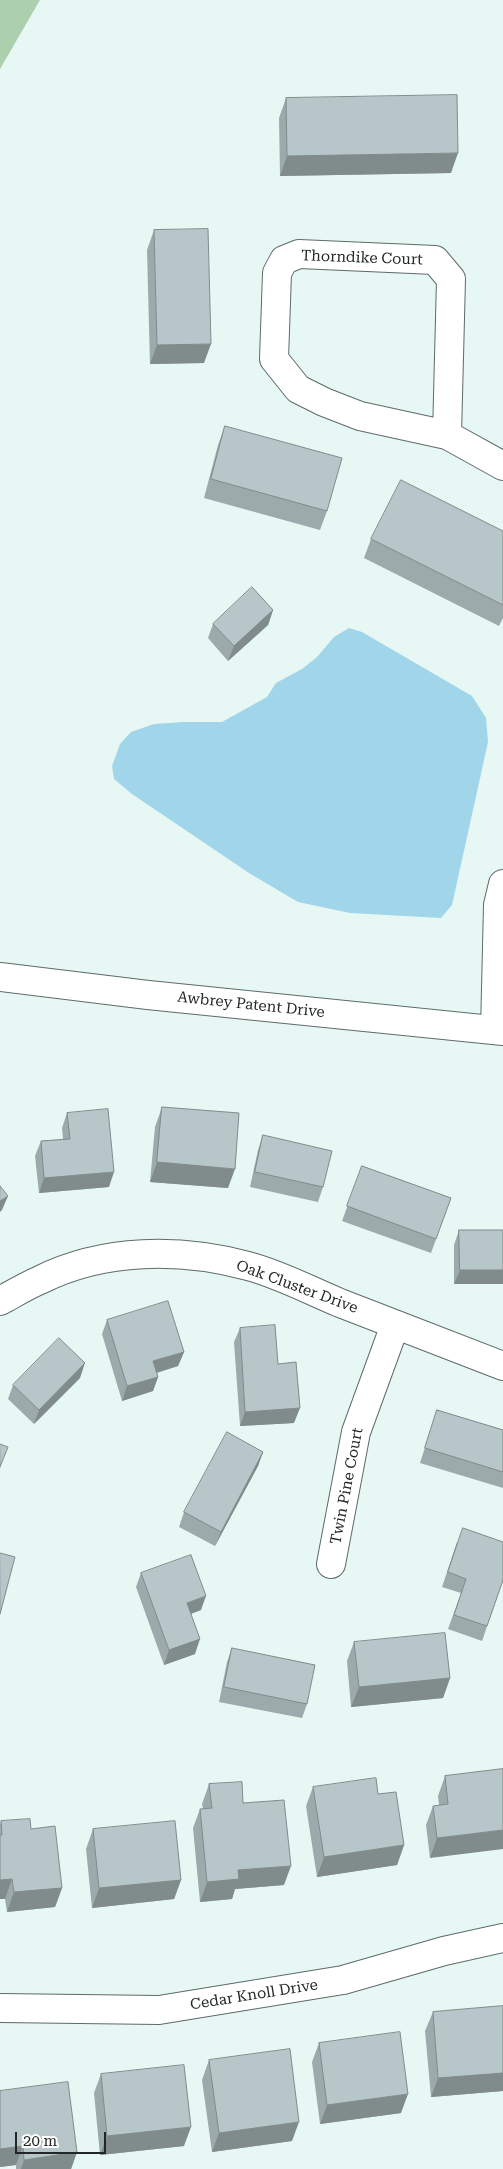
<!DOCTYPE html>
<html>
<head>
<meta charset="utf-8">
<style>
	body { margin:0 }
	#map { position:relative; width:503px; height:2169px; overflow:hidden; background:#e6f7f4; font-family:"Roboto Serif",serif }
	canvas { display:block }
	.scale { position:absolute; left:15px; top:2132px; width:91px; height:22px; box-sizing:border-box; border:2px solid #212726; border-top:0; padding-left:6px; font-size:15px; line-height:18px; white-space:nowrap; color:#212726; -webkit-text-stroke:4px #fff; paint-order:stroke }
</style>
</head>
<body>
<div id="map">
<canvas width="503" height="2169"></canvas>
<div class="scale">20 m</div>
</div>
<script>
const c = document.querySelector('canvas').getContext('2d');
c.lineJoin = 'round';
function fill(path, color) {
  c.fillStyle = color;
  c.fill(path, 'evenodd');
}
function trace(path, color, width, dash) {
  c.strokeStyle = color;
  c.lineWidth = width;
  c.lineCap = dash ? 'butt' : 'round';
  c.setLineDash(dash || []);
  c.stroke(path);
}
function write(font, color, halo, rows, align = 'center') {
  c.font = font + ' "Roboto Serif",serif';
  c.lineWidth = 4;
  c.setLineDash([]);
  c.textBaseline = 'middle';
  c.strokeStyle = halo;
  c.fillStyle = color;
  for (const [text, x, y, turn = 0] of rows) {
    c.save();
    c.translate(x, y);
    c.rotate((+turn || 0) * Math.PI / 180);
    c.textAlign = isNaN(turn) ? turn : align;
    if (halo) c.strokeText(text, 0, 0);
    c.fillText(text, 0, 0);
    c.restore();
  }
}
const green = new Path2D(`
	M0,0H40L0,69Z`);
const water = new Path2D(`
	M349,628L362,632L472,696L486,718L488,742L452,905L441,918L350,913L298,902L249,873L132,794L114,779L112,766L120,744L131,732L154,724L183,722H222L267,697L276,683L302,669L317,657L334,637Z`);
const minor = new Path2D(`
	M447,435L451,279L435,260L299,254L284,260L277,273L274,359L298,389L324,402L360,416L447,435L503,466
	M495,1030L498,905L503,884
	M0,1301C13,1294 26,1286 40,1280C104,1248 180,1248 248,1266C279,1274 311,1291 340,1303C394,1324 449,1345 503,1366
	M331,1564L356,1432L395,1325
	M0,2008L159,2010L343,1980L444,1951L503,1938`);
const tertiary = new Path2D(`
	M0,977L148,995L503,1031`);
const wall = new Path2D(`
	M286,98L451,173L280,176L279,118Z
	M154,230L204,363L150,364L147,250Z
	M225,426L327,511L320,530L204,498L218,445Z
	M503,531V618L499,626L364,558L371,539Z
	M273,610L268,625L228,661L208,638L213,624Z
	M162,1107L228,1188L150,1182L155,1127Z
	M67,1113L109,1187L39,1193L35,1156L41,1141L63,1139L62,1128Z
	M263,1135L323,1187L318,1202L250,1187L258,1150Z
	M362,1166L451,1198L431,1253L342,1221Z
	M459,1230H503L454,1284V1245Z
	M107,1320L184,1352L178,1366L157,1373L158,1377L153,1391L122,1401L102,1334Z
	M240,1328L278,1364L294,1423L240,1426L234,1342Z
	M80,1378L34,1424L8,1399L13,1385Z
	M437,1410L503,1430V1488L420,1463Z
	M263,1452L258,1466L215,1546L179,1527L184,1512Z
	M457,1542L503,1580L482,1641L448,1629L461,1593L442,1587Z
	M141,1573L201,1610L191,1614L195,1654L164,1665L136,1587Z
	M354,1642L450,1678L443,1698L351,1707L347,1661Z
	M232,1648L307,1704L302,1718L219,1702L227,1662Z
	M503,1769L430,1858L426,1825L433,1806L439,1805L438,1796L445,1776Z
	M209,1784L243,1803L284,1885L235,1889L232,1899L200,1902L193,1828L200,1809H203L202,1804Z
	M313,1787L378,1794L404,1845L397,1865L317,1877L306,1806Z
	M1,1821L31,1829L62,1888L55,1907L7,1912L5,1899H0V1824Z
	M93,1829L181,1880L174,1899L92,1908L86,1849Z
	M503,2006V2091L431,2097L425,2031L433,2012Z
	M319,2043L401,2113L320,2124L312,2062Z
	M209,2060L292,2141L212,2152L202,2080Z
	M101,2074L184,2146L100,2155L94,2093Z
	M0,2091L77,2152L71,2169H16V2165L0,2167Z`);
const shadedWall = new Path2D(`
	M458,153L451,173L280,176L287,156Z
	M211,344L204,363L150,364L157,345Z
	M273,610L268,625L228,661L234,646Z
	M157,1162L235,1169L228,1188L150,1182Z
	M114,1172L109,1187L39,1193L44,1178Z
	M8,1196L2,1210L0,1212V1201Z
	M460,1270H503V1284H454Z
	M184,1352L178,1366L148,1375L153,1361Z
	M85,1363L80,1378L34,1424L39,1410Z
	M158,1377L153,1391L122,1401L127,1386Z
	M300,1408L294,1423L240,1426L245,1412Z
	M263,1452L258,1466L215,1546L221,1532Z
	M206,1596L201,1610L182,1617L187,1603Z
	M200,1639L195,1654L164,1665L169,1650Z
	M450,1678L443,1698L351,1707L359,1687Z
	M503,1830V1849L430,1858L437,1838Z
	M404,1845L397,1865L317,1877L324,1857Z
	M291,1866L284,1885L235,1889L232,1899L200,1902L207,1882L238,1870Z
	M12,1879L5,1899H0V1880Z
	M181,1880L174,1899L92,1908L99,1888Z
	M62,1888L55,1907L7,1912L14,1892Z
	M503,2073V2091L431,2097L438,2078Z
	M408,2094L401,2113L320,2124L327,2105Z
	M299,2122L292,2141L212,2152L219,2133Z
	M191,2127L184,2146L100,2155L107,2136Z
	M23,2146L16,2165L0,2167V2149Z
	M77,2152L71,2169H21L24,2160Z`);
const building = new Path2D(`
	M457,95L458,153L287,156L286,98Z
	M208,229L211,344L157,345L154,230Z
	M225,426L342,458L327,511L211,479Z
	M401,480L503,531V605L371,539Z
	M252,587L273,610L234,646L213,624Z
	M162,1107L239,1113L235,1169L157,1162Z
	M108,1109L114,1172L44,1178L41,1141L70,1139L67,1113Z
	M263,1135L332,1151L323,1187L255,1172Z
	M362,1166L451,1198L436,1239L347,1206Z
	M0,1186L8,1196L0,1201Z
	M459,1230H503V1270H460Z
	M168,1301L184,1352L153,1361L158,1377L127,1386L107,1320Z
	M275,1325L278,1364L296,1362L300,1408L245,1412L240,1328Z
	M59,1338L85,1363L39,1410L13,1385Z
	M437,1410L503,1430V1472L425,1448Z
	M227,1432L263,1452L221,1532L184,1512Z
	M0,1444L8,1447L0,1467Z
	M463,1528L503,1542V1580L487,1626L454,1615L466,1579L448,1572Z
	M0,1553L15,1557L0,1614Z
	M191,1555L206,1596L187,1603L200,1639L169,1650L141,1573Z
	M445,1633L450,1678L359,1687L354,1642Z
	M232,1648L315,1665L307,1704L224,1687Z
	M503,1769V1830L437,1838L433,1806L448,1804L445,1776Z
	M376,1778L378,1794L396,1792L404,1845L324,1857L313,1787Z
	M242,1782L243,1803L284,1800L291,1866L238,1870L239,1879L207,1882L200,1809L212,1808L209,1784Z
	M30,1819L31,1829L55,1826L62,1888L14,1892L12,1879L0,1880V1835H2L1,1821Z
	M175,1821L181,1880L99,1888L93,1829Z
	M503,2006V2073L438,2078L433,2012Z
	M400,2032L408,2094L327,2105L319,2043Z
	M290,2049L299,2122L219,2133L209,2060Z
	M184,2065L191,2127L107,2136L101,2074Z
	M68,2082L77,2152L24,2160L23,2146L0,2149V2091Z`);
const streetNames = [
	["Thorndike Court",362,258,2],
	["Awbrey Patent Drive",251,1005,6],
	["Oak Cluster Drive",297,1287,20],
	["Twin Pine Court",347,1486,-79],
	["Cedar Knoll Drive",254,1995,-9]
];
fill(green, '#acd0ad');
fill(water, '#a0d5ea');
trace(minor, '#5d6b69', 30);
trace(tertiary, '#5d6b69', 30);
trace(minor, '#fff', 28);
trace(tertiary, '#fff', 28);
fill(wall, '#9daaac');
fill(shadedWall, '#808b8c');
fill(building, '#b7c6c8');
trace(building, '#808b8c', 1);
write('15px', '#212726', '#fff', streetNames);
</script>
</body>
</html>
